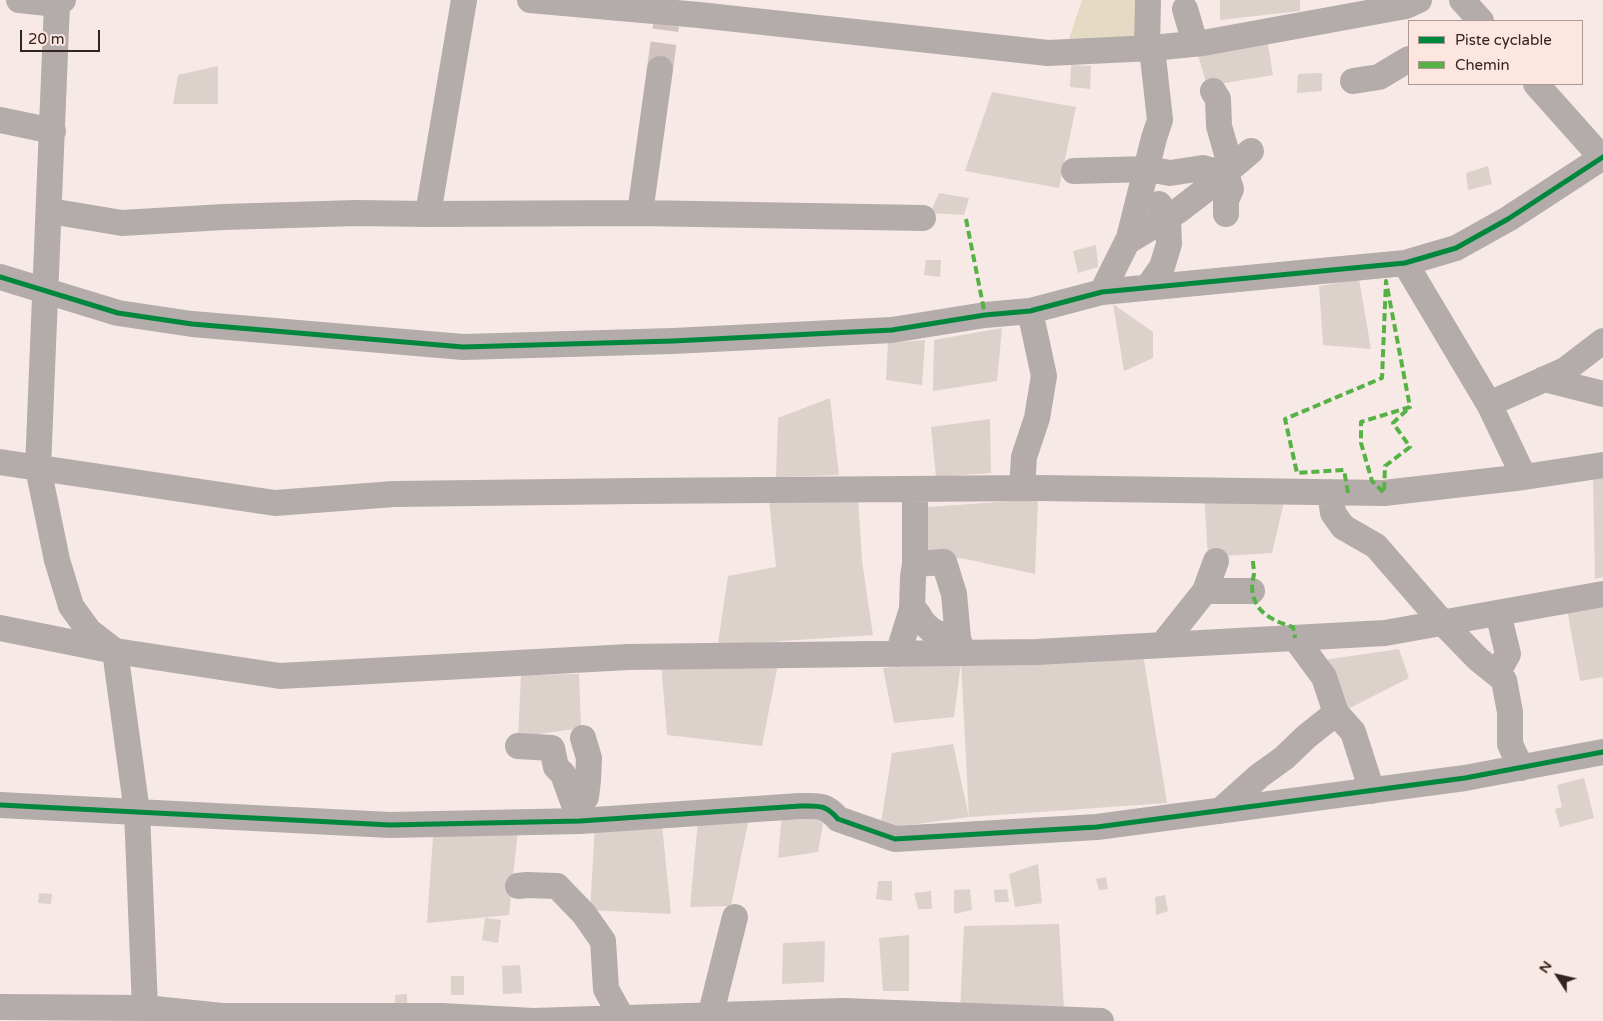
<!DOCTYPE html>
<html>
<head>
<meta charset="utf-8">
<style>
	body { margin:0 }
	#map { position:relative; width:1603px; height:1021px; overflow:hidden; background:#f7e9e6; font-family:"Varela Round",sans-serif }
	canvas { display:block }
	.legend { position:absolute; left:1408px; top:20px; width:175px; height:65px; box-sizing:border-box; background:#fde5e0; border:1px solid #ac9894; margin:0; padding:6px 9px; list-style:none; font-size:15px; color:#322421 }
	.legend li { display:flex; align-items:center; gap:10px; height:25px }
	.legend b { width:25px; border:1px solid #ac9894 }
	.north { position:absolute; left:1533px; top:951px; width:50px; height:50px; -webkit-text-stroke:4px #fde5e0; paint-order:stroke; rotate:305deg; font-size:14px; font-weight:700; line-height:20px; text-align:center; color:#322421 }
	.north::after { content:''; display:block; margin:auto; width:18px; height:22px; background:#322421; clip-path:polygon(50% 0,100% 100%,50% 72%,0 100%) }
	.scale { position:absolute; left:20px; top:30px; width:80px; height:22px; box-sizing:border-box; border:2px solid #322421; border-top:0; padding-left:6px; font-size:15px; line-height:18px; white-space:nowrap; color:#322421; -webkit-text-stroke:4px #fde5e0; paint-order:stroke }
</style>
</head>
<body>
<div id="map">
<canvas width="1603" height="1021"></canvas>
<ul class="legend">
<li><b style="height:6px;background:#00873e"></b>Piste cyclable</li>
<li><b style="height:6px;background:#56b245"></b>Chemin</li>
</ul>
<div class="north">N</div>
<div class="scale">20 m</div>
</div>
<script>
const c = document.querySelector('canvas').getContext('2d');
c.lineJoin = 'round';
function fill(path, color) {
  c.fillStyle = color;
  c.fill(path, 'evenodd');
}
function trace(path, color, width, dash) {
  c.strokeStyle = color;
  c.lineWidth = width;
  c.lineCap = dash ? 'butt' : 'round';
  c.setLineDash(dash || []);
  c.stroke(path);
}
const green = new Path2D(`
	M1082,0H1148L1147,48H1066Z`);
const building = new Path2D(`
	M1220,0H1300V11L1220,20Z
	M1266,33L1273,75L1207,86L1195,45Z
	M1071,65L1091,66L1090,89L1070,87Z
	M218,66V104H173L178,75Z
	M1322,73V91L1297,93L1298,74Z
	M992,92L1076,107L1059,188L965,171Z
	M1488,166L1492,184L1468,190L1466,173Z
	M939,193L969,198L964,215L930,213Z
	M1096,245L1098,267L1078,273L1073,251Z
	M926,260H941L940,277L924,275Z
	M1359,279L1371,349L1323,345L1319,286Z
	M1113,304L1153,332V358L1124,371Z
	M1002,328L997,381L933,391L934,340Z
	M925,340L922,385L886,380L888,343Z
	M830,398L839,475L776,477L778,418Z
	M990,419L991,473L936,477L931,427Z
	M1603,477V577L1595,579L1593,479Z
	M1204,492L1285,498L1272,553L1208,557Z
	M858,497L862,561L873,635L782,641L717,650L728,576L776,567L769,499Z
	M1038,499L1035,574L961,558H932L918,539L916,508Z
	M1603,602V677L1580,681L1567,609Z
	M1399,649L1409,678L1342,712L1324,660Z
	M1143,654L1167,803L969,817L961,662Z
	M661,662L778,664L762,746L667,735Z
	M961,662L954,717L894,723L883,668Z
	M579,674L581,728L518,737L521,675Z
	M953,744L969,817L880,829L892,753Z
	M1584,778L1594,818L1560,827L1555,809L1562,807L1557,785Z
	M782,812H825L818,852L778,858Z
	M749,818L731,906L690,907L698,820Z
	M595,825H662L671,914L590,910Z
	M518,829L509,915L427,923L433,836Z
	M1038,864L1042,903L1015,907L1009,874Z
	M1106,877L1108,889L1099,890L1096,879Z
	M878,881H892V901L876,899Z
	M970,889L972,910L954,914V890Z
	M1007,889L1009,902H995L994,890Z
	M931,891L932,909H918L914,893Z
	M39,893L52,894L51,904L38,903Z
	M1165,895L1168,911L1156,915L1155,897Z
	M485,918L501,920L498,943L482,940Z
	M1059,924L1064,1009L960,1012L964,926Z
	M909,935V991H883L879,938Z
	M825,941L824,982L782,984L783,943Z
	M520,965L522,993L503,994L502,966Z
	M451,976H464V995H451Z
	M407,994V1014H395V995Z`);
const minorTunnel = new Path2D(`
	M660,69L666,25`);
const minor = new Path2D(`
	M19,0L57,4L63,0
	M530,0L699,15L1048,53L1152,48L1203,43L1406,6L1419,0
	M1462,0L1481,21
	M57,4L38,468L57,560L71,606L89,631L115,651L137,812L145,1008L144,1021
	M1185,9L1195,43
	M1147,48L1148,0
	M1353,81L1379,77L1409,59
	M1536,84L1603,159
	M1213,91L1218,99L1219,126L1231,168
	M0,120L53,131
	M1074,171L1147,169L1170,173L1203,168L1226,174L1231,189L1226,200V214
	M50,211L122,223L224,217L356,213L428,214L640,213L923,218
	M640,213L660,69
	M428,214L464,0
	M1127,242L1178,211L1226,174L1231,168L1251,151
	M1405,263L1489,404L1524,477
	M0,277L118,313L192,324L463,347L673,341L892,330L985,315L1030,311L1102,292L1405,263L1456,248L1508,219L1603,157
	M1148,287L1162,267L1169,244L1168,217L1159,204
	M1102,292L1129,238L1154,138L1160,120L1152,48
	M1544,379L1603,394
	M1489,404L1565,370L1603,341
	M0,462L275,503L394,494L636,491L1038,488L1384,493L1524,477L1603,465
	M1022,488L1024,457L1037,418L1044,376L1030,311
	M915,489V564
	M1330,492L1333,513L1343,527L1376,546L1442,622L1478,659L1504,680L1510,712V744L1521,768
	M1205,591H1252
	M912,609C917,611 919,616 922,621C933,634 941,636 957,635
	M0,628L115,651L280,676L628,657L1036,652L1385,633L1603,594
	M1295,638L1324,677L1336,713L1353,732L1372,791
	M1162,645L1205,591L1216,561
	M898,654L912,609L913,577L915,564L944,562L954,594L958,638L963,653
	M1497,674L1508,654L1498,613
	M518,746L552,748L556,767L563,774L580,821
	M0,805L390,825L580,821L800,806C819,806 825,804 838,819L895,839L1097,827L1465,778L1603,752
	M576,810L586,797L588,780L589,758L583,738
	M1220,811L1259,776L1284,758L1307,736L1336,713
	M518,886L527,885L557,886L584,914L603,941L606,989L622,1018
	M0,1007L145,1008L222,1016H442L533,1021L844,1011L1101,1021
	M709,1021L735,917`);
const quiet = new Path2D(`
	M966,219L985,315
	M1348,493L1344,470L1297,473L1285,419L1382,378L1386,281L1410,407L1361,422V443L1372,481L1384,493L1385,466L1410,447L1393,423L1410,407
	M1253,561C1253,565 1254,569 1254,573C1254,577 1252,581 1252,585C1252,611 1270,620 1293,627L1295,638`);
const cycleway = new Path2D(`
	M0,277L118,313L192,324L463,347L673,341L892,330L985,315L1030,311L1102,292L1405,263L1456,248L1508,219L1603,157
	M0,805L390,825L580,821L800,806C819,806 825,804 838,819L895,839L1097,827L1465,778L1603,752`);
fill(green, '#e5dac4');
fill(building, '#ddd1cc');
trace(minorTunnel, '#d0c2bf', 26, [26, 13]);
trace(minor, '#b4abab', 26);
trace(quiet, '#56b245', 4, [8, 4]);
trace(cycleway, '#00873e', 5);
</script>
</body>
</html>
